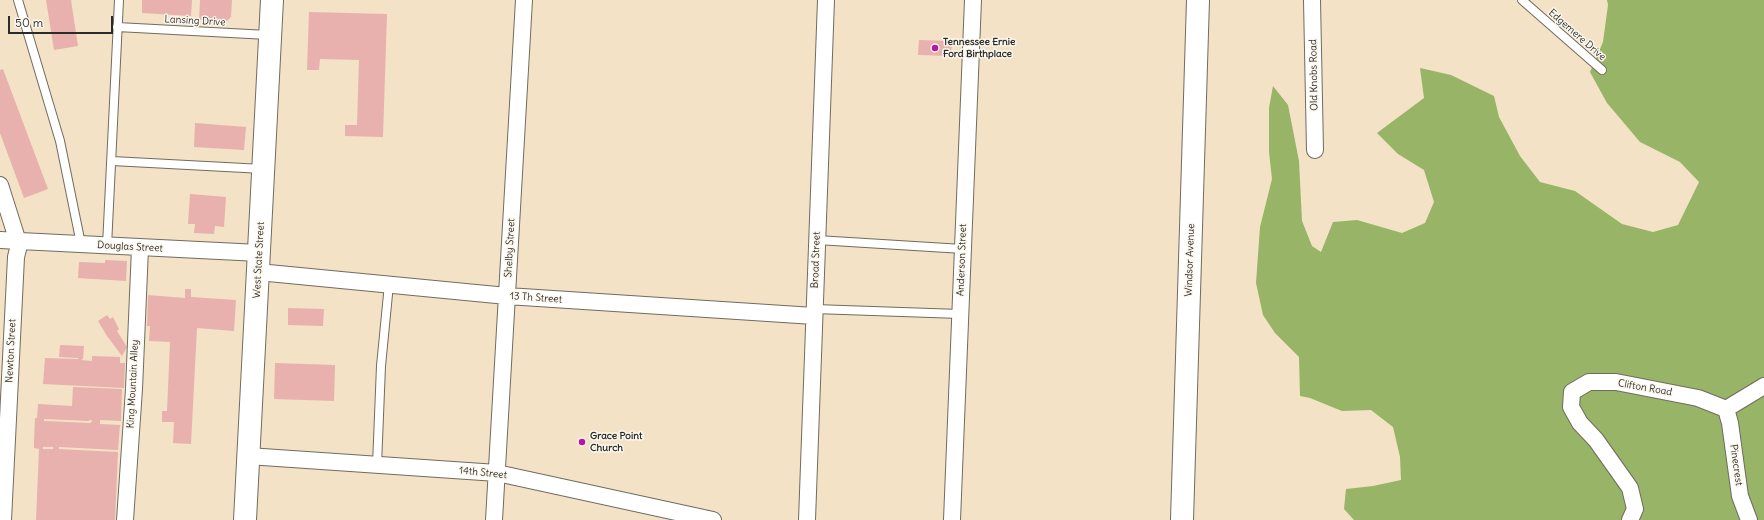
<!DOCTYPE html>
<html>
<head>
<meta charset="utf-8">
<style>
	body { margin:0 }
	#map { position:relative; width:1764px; height:520px; overflow:hidden; background:#f3e2c5; font-family:Delius,sans-serif }
	canvas { display:block }
	.scale { position:absolute; left:8px; top:16px; width:105px; height:18px; box-sizing:border-box; border:2px solid #2b2b2b; border-top:0; padding-left:5px; font-size:12px; line-height:14px; white-space:nowrap; color:#2b2b2b; -webkit-text-stroke:3px #fbf7ec; paint-order:stroke }
</style>
</head>
<body>
<div id="map">
<canvas width="1764" height="520"></canvas>
<div class="scale">50 m</div>
</div>
<script>
const c = document.querySelector('canvas').getContext('2d');
c.lineJoin = 'round';
function fill(path, color) {
  c.fillStyle = color;
  c.fill(path, 'evenodd');
}
function trace(path, color, width, dash) {
  c.strokeStyle = color;
  c.lineWidth = width;
  c.lineCap = dash ? 'butt' : 'round';
  c.setLineDash(dash || []);
  c.stroke(path);
}
function write(font, color, halo, rows, align = 'center') {
  c.font = font + ' Delius,sans-serif';
  c.lineWidth = 3;
  c.setLineDash([]);
  c.textBaseline = 'middle';
  c.strokeStyle = halo;
  c.fillStyle = color;
  for (const [text, x, y, turn = 0] of rows) {
    c.save();
    c.translate(x, y);
    c.rotate((+turn || 0) * Math.PI / 180);
    c.textAlign = isNaN(turn) ? turn : align;
    if (halo) c.strokeText(text, 0, 0);
    c.fillText(text, 0, 0);
    c.restore();
  }
}
const forest = new Path2D(`
	M1607,0H1764V520H1354L1344,509L1346,489L1373,486L1401,480L1400,457L1393,427L1371,410L1342,411L1310,398L1300,396L1299,357L1275,333L1263,315L1256,283L1260,227L1272,179L1269,152V108L1273,86L1288,105L1299,161L1302,221L1312,246L1321,252L1333,222L1357,220L1402,233L1425,223L1434,202L1424,170L1398,154L1377,133L1424,98L1420,68L1451,75L1494,96L1499,117L1520,156L1540,182L1575,191L1622,224L1653,232L1678,225L1699,182L1680,162L1640,142L1607,103L1590,72L1603,42L1608,5Z`);
const building = new Path2D(`
	M46,0H71L78,46L54,50Z
	M142,0H192L191,16L142,13Z
	M200,0H232L231,17L226,22L199,20Z
	M309,12L387,14L383,137L345,136V125H357L359,60L320,59L319,70H307Z
	M919,40L952,41L951,56L918,55Z
	M3,69L48,189L24,198L0,133V70Z
	M195,123L246,127L244,150L194,147Z
	M190,194L226,197L224,227L215,226L214,234L194,233L195,224H188Z
	M105,260L127,261L126,281L78,278L79,262L105,263Z
	M185,289H191V297L236,300L234,331L197,328L191,444L173,443L174,422H162V411H167L170,342L149,341L150,326H147L148,295L185,298Z
	M288,308L324,309L323,326L288,325Z
	M107,315L110,319L113,317L119,329L117,331L127,347L122,356L107,336L98,321Z
	M60,345L84,346L83,359L81,360L92,361V356L120,357V363H125L124,388L43,384L45,358L78,359V358L59,357Z
	M275,363L335,365L334,401L274,399Z
	M73,387L122,389L121,421L100,420V424L120,425L118,450L59,447V449L118,452L115,520H36L39,449L34,448V441L35,418H37L38,404L72,406ZM44,419L89,421V420H92L91,423L44,421ZM43,447H53V449H43Z`);
const lane = new Path2D(`
	M18,0L60,141L81,244
	M1522,0L1602,70
	M117,27L268,35
	M112,161L263,169
	M817,240L963,249
	M107,246L119,0
	M814,309L960,314
	M377,465L381,366L389,284`);
const street = new Path2D(`
	M1312,0L1315,150
	M0,185L19,245L16,257L3,520
	M0,240L259,253
	M258,272L507,296L814,316
	M1726,409L1730,423L1740,496L1749,520
	M248,456L497,473L713,520
	M125,520L134,389L140,248
	M494,520L524,0
	M807,520L826,0
	M952,520L973,0
	M1630,520L1635,509L1630,488L1596,440L1580,423L1571,407L1572,392L1589,382H1616L1698,398L1726,409L1764,386`);
const secondary = new Path2D(`
	M1182,520L1198,0`);
const primary = new Path2D(`
	M245,520L272,0`);
const markers = [
	[935,48,4,"#b5179e"],
	[582,442,4,"#b5179e"]
];
const streetNames = [
	["Lansing Drive",195,21,3],
	["Edgemere Drive",1577,35,41],
	["Old Knobs Road",1314,75,-91],
	["Douglas Street",130,247,3],
	["Shelby Street",510,248,-87],
	["West State Street",259,260,-87],
	["Broad Street",816,260,-88],
	["Anderson Street",962,260,-88],
	["Windsor Avenue",1190,260,-88],
	["13 Th Street",536,298,4],
	["Newton Street",11,351,-87],
	["King Mountain Alley",133,384,-87],
	["Clifton Road",1645,388,10],
	["Pinecrest",1736,465,82],
	["14th Street",483,473,6]
];
const poiNames = [
	["Tennessee Ernie",943,42],
	["Ford Birthplace",943,54],
	["Grace Point",590,436],
	["Church",590,448]
];
fill(forest, '#97b467');
fill(building, '#e8b1ad');
trace(lane, '#716b61', 10);
trace(street, '#716b61', 18);
trace(secondary, '#716b61', 24);
trace(primary, '#716b61', 24);
trace(lane, '#fff', 8);
trace(street, '#fff', 16);
trace(secondary, '#fff', 22);
trace(primary, '#fff', 22);
for (const [x, y, r, color] of markers) {
  const dot = new Path2D();
  dot.arc(x, y, r, 0, 2 * Math.PI);
  c.fillStyle = color;
  c.fill(dot);
  trace(dot, '#fbf7ec', 1.5);
}
write('10px', '#2b2b2b', '#fbf7ec', streetNames);
write('bold 10px', '#2b2b2b', '#fbf7ec', poiNames, 'left');
</script>
</body>
</html>
